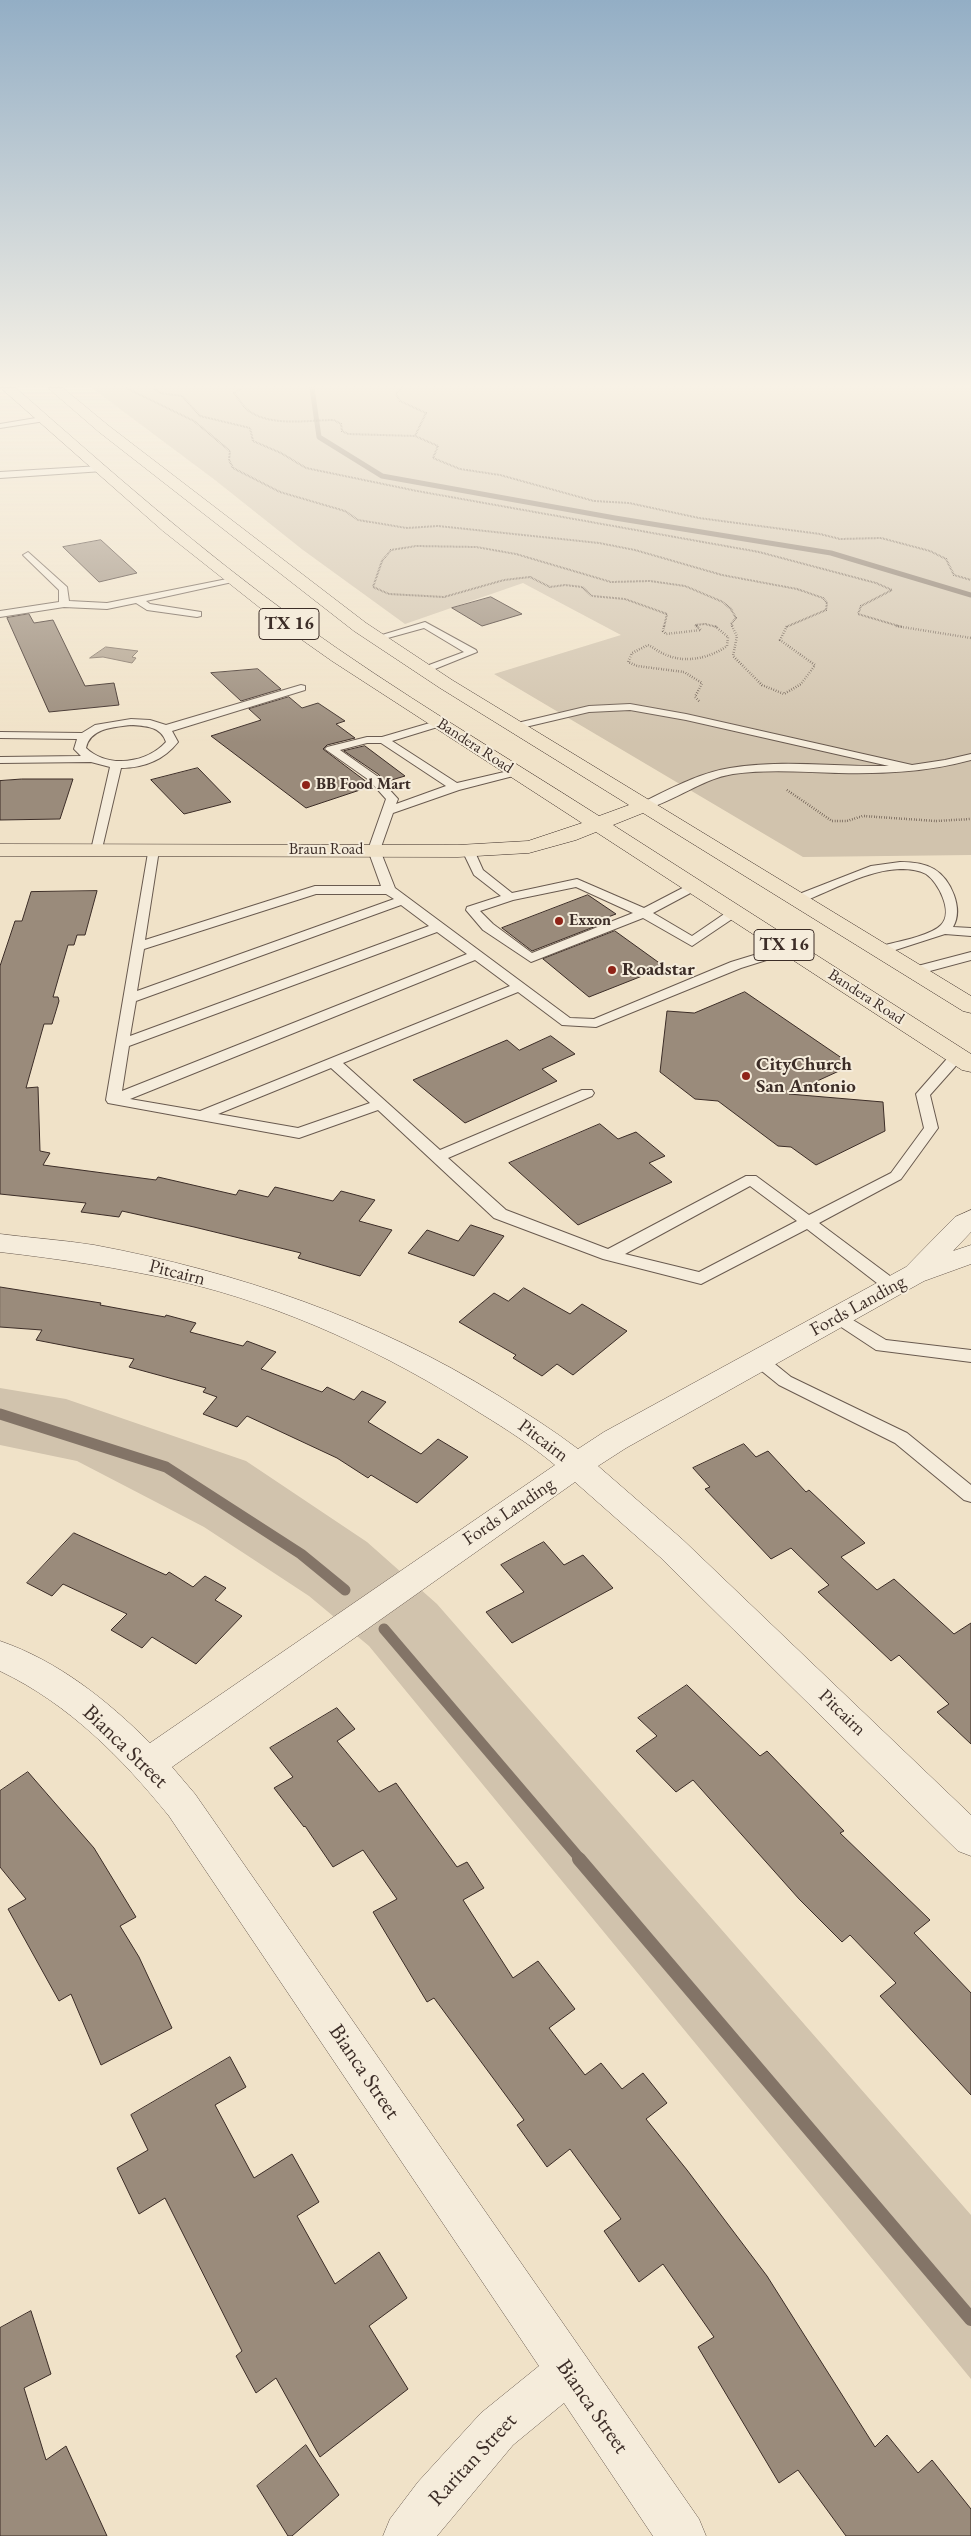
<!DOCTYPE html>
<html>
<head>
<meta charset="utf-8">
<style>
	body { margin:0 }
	canvas { display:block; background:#f0e2c8 }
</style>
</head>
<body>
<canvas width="971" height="2536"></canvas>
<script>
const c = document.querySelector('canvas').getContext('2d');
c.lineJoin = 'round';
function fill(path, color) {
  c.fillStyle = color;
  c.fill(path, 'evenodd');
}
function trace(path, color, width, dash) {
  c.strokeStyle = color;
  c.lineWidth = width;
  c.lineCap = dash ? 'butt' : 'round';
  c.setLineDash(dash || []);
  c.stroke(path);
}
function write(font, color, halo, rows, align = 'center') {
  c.font = font + ' "EB Garamond",serif';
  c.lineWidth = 4;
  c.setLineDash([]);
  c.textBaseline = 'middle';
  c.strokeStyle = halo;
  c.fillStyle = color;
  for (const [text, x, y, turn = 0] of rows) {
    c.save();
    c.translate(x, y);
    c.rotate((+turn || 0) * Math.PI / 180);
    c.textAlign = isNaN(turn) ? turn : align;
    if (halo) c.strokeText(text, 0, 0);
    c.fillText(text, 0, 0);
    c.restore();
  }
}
const green = new Path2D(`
	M92,388H971V855L803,857L494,674L621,635L523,583L405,624L303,550L215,480Z
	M0,1388L66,1399L246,1461L367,1542L437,1604L971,2215V2379L369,1646L309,1596L204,1527L77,1461L0,1445Z`);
const water = new Path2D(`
	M106,647L138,651L132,657L136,658L132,663L103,657L90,658Z`);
const streamFar2 = new Path2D(`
	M312,388L319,437L382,476L615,518L831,553L971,595`);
const streamFar1 = new Path2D(`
	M0,1414L166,1467L301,1554L345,1590
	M384,1629L581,1860`);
const stream = new Path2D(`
	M579,1859L971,2319`);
const building = new Path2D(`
	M101,540L137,573L99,582L63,547Z
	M491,597L522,614L482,626L452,608Z
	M29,614L34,623L53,620L85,686L114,683L119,705L49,712L7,618Z
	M258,669L281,689L241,701L211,673Z
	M289,697L302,708L318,703L345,721L336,724L355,738L327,745L323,749L372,786L306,808L211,736L261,720L249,709Z
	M365,746L405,776L385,782L378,774L344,751Z
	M198,768L231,802L184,814L151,780Z
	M22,779H73L60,819L0,820V781Z
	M97,891L85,935H77L74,945H68L53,997H58L59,1001L52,1024H44L26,1088L38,1087L40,1151L50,1153L43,1165L156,1180L158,1177L236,1195L239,1190L268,1197L275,1187L333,1201L341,1191L375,1200L359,1221L392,1230L360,1276L298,1258L301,1253L194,1227L122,1211L119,1217L81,1212L86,1203L0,1194V966L15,921H22L31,892Z
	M588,895L616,914L600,920L604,923L532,951L502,928Z
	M615,931L665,967L589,997L543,959Z
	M745,992L852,1065L789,1094L883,1102L885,1131L816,1165L791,1147L778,1146L718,1101L695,1099L660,1072L667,1011L694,1013Z
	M551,1036L575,1054L542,1069L557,1081L465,1123L413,1080L507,1040L519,1050Z
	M600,1124L618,1139L636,1132L665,1156L649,1163L672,1182L578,1225L509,1163Z
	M471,1225L504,1236L474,1276L408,1253L427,1230L458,1241Z
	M0,1287L101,1303L100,1305L165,1317L166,1315L196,1323L190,1332L243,1346L247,1341L276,1352L261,1369L322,1392L327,1387L354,1400L362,1391L386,1402L368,1422L421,1454L438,1439L468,1457L417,1503L371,1475L368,1478L337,1458L247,1416L237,1427L203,1414L217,1397L203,1392L206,1388L129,1367L134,1359L36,1340L42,1330L0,1327Z
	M524,1288L570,1314L582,1304L627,1331L573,1375L557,1364L542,1376L513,1358L516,1355L459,1322L494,1293L508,1301Z
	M744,1444L756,1457L768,1451L806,1492L809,1490L865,1543L841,1557L877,1590L894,1579L954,1634L971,1623V1744L937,1712L949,1704L899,1655L891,1661L818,1592L829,1585L791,1548L771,1559L705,1489L710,1487L693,1468Z
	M74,1533L166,1575L169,1572L193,1587L205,1576L226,1588L215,1600L242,1616L196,1664L152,1637L142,1648L111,1630L127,1614L63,1584L52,1596L27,1583Z
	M544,1542L564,1565L583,1555L613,1588L512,1643L486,1612L524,1592L501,1565Z
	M687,1685L760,1756L767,1751L844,1831L840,1833L930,1920L914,1933L971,1993V2095L880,1996L896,1983L850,1935L842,1942L799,1899L693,1780L676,1792L636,1751L657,1736L638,1718Z
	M337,1708L355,1729L337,1741L379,1792L396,1783L457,1867L467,1862L484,1888L463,1900L513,1978L538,1961L575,2009L549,2028L585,2075L601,2063L622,2089L643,2073L667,2103L646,2119L687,2170L767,2276L875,2447L887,2435L918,2473L932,2460L971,2509V2536H846L798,2470L779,2483L698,2347L714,2337L663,2264L639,2282L604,2231L621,2219L570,2149L547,2167L517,2125L524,2120L434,1998L427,2002L373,1912L397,1899L363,1850L333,1867L305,1826L304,1827L274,1788L293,1777L270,1748Z
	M28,1772L94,1848L136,1917L120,1926L139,1957L172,2028L101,2065L71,1994L59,2001L8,1909L26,1899L0,1867V1791Z
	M230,2057L246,2087L215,2105L254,2178L292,2154L319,2202L297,2216L335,2284L379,2252L407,2298L369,2326L408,2389L320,2457L276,2378L256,2393L236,2356L242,2351L165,2198L139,2214L117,2168L148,2150L131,2115Z
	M31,2311L51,2374L24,2388L46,2460L66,2446L107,2536H0V2328Z
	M306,2445L339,2495L292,2536H288L257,2486Z`);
const pathFar1 = new Path2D(`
	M126,388L194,421L230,451L229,460L233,468L280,492L345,511L358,520L407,528L438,526L599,543L635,550L722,575L797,589L823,598L827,603L826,610L786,627
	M153,388L160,393L182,396L200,416L250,428L253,441L281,453L306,468L417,491L759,552L876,583L892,590L861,606L858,614L902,627
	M242,388L234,393C239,399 243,407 249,411C271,427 309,420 334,420L341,424L342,431L348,434L415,436L438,446L433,458L460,469L500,475L594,501L629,503L699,518L820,534L840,539L881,538L930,551L946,559L954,575L971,580
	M402,388L396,394L400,401L426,413L415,436
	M664,627L667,614L625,599L592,596L582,587L565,585L550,587L530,577L504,580L444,597L389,594L373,587L382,561L391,550L416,546L476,547L516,554L611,582L650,581L685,586L723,602L731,609L736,618L731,624L733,627
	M698,627L695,625L705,624L717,627`);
const path = new Path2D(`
	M664,626L663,631L666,634L701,630L696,626
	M732,626L737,636L733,656L762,685L784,694L801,684L815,665L780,640L787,626
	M896,626L971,638
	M699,701L695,697L702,683L684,672L637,666L628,662L632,653L648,645C653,647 657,651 662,653C682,664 709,659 727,646L728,637L715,626
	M787,790L832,821H847L863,816L936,821L971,819`);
const lane = new Path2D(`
	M42,417L46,419L45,421L0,428V424Z
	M100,466L103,467V471L0,478V472Z
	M28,552L67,587L69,601L107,603L232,578L237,581L146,601L150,604L201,612V616L197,617L147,610L136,603L107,609L64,607L0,617V611L59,602V590L25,557L23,555Z
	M425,622L476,650L477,652L425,673L420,670L421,668L464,652L424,628L377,641L372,638Z
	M301,685L305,686V690L172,731L178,742C164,760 143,768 121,768L101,853L97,854L91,850L110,767L91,762L0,763V757L81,756L74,749L77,739L0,738V732L82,733L95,725L131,719L150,720L166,725ZM131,725C145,726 161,726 166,742C147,763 108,769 86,748C90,728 114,727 131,725Z
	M630,704L686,714L912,765L945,760L971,754V760C927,772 884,774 839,773C804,772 768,769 733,774C701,779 676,801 645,809L641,807V803C670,789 699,773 730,768C782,759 837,767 889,766L686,720L630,710L589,712L517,729L511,726L513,724L589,706Z
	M440,720L444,721V725L392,741L457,783L517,769L523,772L521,774L459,790L393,813L380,850L395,888L570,1018L594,1019L731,962L790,944L797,948L795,951L741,968L596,1027L562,1025L518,992L343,1063L440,1150L582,1090H592L594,1093L592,1096L448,1158L506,1210L608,1249L746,1176H756L809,1215L891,1173L924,1128L916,1094L952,1053H962L964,1056L962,1059L930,1095L938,1128L901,1179L819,1223L898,1282L900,1286L898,1290H886L807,1229L701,1284L603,1259L494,1218L378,1110L299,1138L108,1103L106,1100L149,847L153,846L159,850L145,940L315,886H381L368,850L386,799L369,780L325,749L327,747L367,737H382ZM367,743H381L446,786L396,804L398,799L377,776L340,750ZM316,894H386L394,899L137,991L144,949ZM401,905L429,926L130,1036L136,1001ZM437,932L467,954L122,1091L129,1046ZM475,960L510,986L200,1111L130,1099ZM331,1068L370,1103L298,1128L218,1114ZM750,1186L797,1221L699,1272L625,1254Z
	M468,846L474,850L483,870L512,893L577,879L644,908L694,882L698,883L700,886L698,889L653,913L692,936L730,910H740L741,913L692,946L643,918L531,962L483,930L466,910L467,907L501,896L474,875L462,850ZM576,887L633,913L532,953L493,924L480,911L513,900Z
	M900,862C911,862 924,863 934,869C951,879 964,909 953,927L971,928V936L945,934L886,953H876L874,950L876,947C892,943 931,936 941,925C954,912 938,882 926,874C919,870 909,869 900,869C867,870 833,890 802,902H794L792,899L794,896L871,866Z
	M971,952V960L915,975L908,971L910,968Z
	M838,1311L886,1340L971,1350V1362L876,1350L832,1321L830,1317L832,1313Z
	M759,1354L765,1356L791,1377L907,1433L971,1485V1502L964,1500L895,1443L779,1385L753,1364L750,1360L753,1356Z`);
const street = new Path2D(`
	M971,1210V1232L953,1251L971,1245V1264L924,1281L626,1448L598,1466L682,1539L971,1815V1856L958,1851L660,1557L575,1482L172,1767L195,1794L699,2519L706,2536H653L564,2403L513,2445L437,2536H383L390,2519L418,2482L481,2413L539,2366L169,1816C122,1758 69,1704 0,1671V1641C58,1661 107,1700 150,1743L555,1465C531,1445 506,1429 480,1413C388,1354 286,1306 179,1281C120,1268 61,1259 0,1252V1234C31,1238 63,1240 94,1245C238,1272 375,1319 499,1396C526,1413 553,1430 578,1449L604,1432L906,1267L955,1217Z`);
const primary = new Path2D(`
	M1,388H16C108,469 201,551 301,623C397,692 500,753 599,816L629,805L440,688L354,631L99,432L48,388H63L109,426L366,623L452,680L971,996V1013L963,1011L643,813L613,825L971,1054V1072L962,1070L596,832L576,840L529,853L458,857L0,856V844L458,845L528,841L582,823L332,661L288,630L163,531Z`);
const markers = [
	[306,785,5,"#8f2418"],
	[559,921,5,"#8f2418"],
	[612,970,5,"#8f2418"],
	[746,1076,5,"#8f2418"]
];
const farStreetnames = [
	["Bandera Road",475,746,33],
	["Braun Road",326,850],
	["Bandera Road",866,997,33]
];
const farPoinames = [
	["BB Food Mart",316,785],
	["Exxon",569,921]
];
const shields = [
	[289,624,60],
	[784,945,60]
];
const shieldNames = [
	["TX 16",289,624],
	["TX 16",784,945]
];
const poiNames = [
	["Roadstar",622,970],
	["CityChurch",756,1065],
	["San Antonio",756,1087]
];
const streetNames = [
	["Pitcairn",177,1273,14],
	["Fords Landing",858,1306,-29],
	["Pitcairn",543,1441,37],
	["Fords Landing",509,1512,-34],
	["Pitcairn",842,1713,44]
];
const nearStreetnames = [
	["Bianca Street",125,1747,44],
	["Bianca Street",364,2072,56],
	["Bianca Street",592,2407,55],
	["Raritan Street",473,2460,-47]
];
fill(green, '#d1c3ad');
fill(water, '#b3a491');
trace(water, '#837467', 1);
trace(streamFar2, '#837467', 5);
trace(streamFar1, '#837467', 11);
trace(stream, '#837467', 14);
fill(building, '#9a8b7b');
trace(building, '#3c2d27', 1);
trace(lane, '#695a4f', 2);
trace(street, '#695a4f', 1);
trace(primary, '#3c2d27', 1);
trace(pathFar1, '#3c2d27', 2, [0.5, 1]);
trace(path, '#3c2d27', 2.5, [0.5, 2]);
fill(lane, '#f5ecdb');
fill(street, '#f5ecdb');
fill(primary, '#f0e2c8');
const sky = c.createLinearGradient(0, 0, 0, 743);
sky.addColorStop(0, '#93aec5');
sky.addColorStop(0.52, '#f8f2e6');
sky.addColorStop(1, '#f8f2e600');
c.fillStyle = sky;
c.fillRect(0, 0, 971, 743);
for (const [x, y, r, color] of markers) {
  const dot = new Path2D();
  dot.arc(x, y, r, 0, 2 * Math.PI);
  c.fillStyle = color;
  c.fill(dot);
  trace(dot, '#f5ecdb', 2);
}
write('16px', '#3c2d27', '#f5ecdb', farStreetnames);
write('bold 16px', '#3c2d27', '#f5ecdb', farPoinames, 'left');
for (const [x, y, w] of shields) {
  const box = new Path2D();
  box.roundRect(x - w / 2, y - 15.5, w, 31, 4);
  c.fillStyle = '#f5ecdb';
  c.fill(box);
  trace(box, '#3c2d27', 1);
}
write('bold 18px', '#3c2d27', null, shieldNames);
write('bold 19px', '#3c2d27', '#f5ecdb', poiNames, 'left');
write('19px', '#3c2d27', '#f5ecdb', streetNames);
write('22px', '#3c2d27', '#f5ecdb', nearStreetnames);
</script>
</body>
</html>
